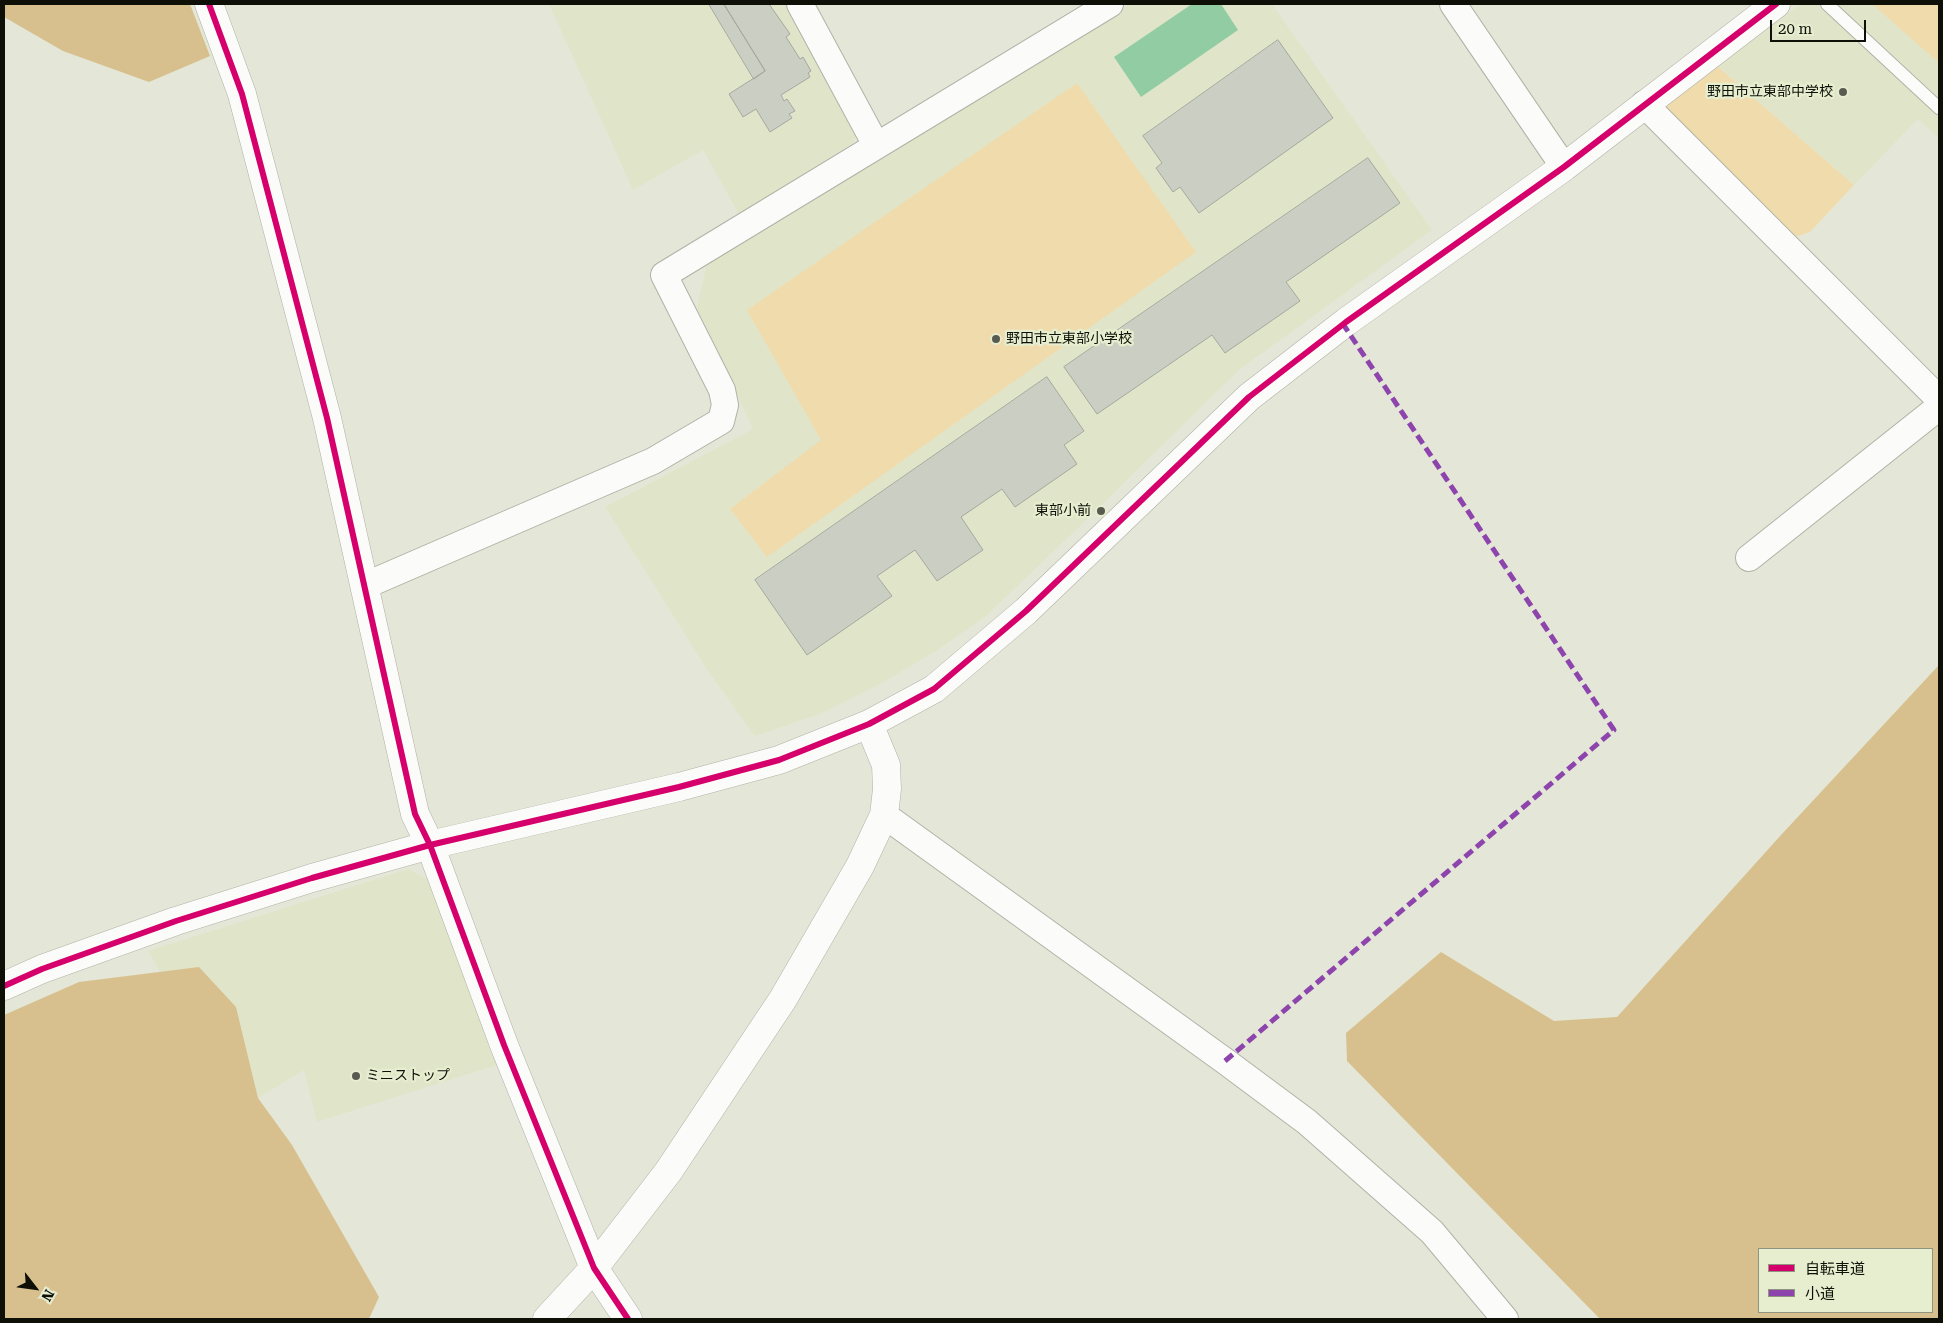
<!DOCTYPE html>
<html>
<head>
<meta charset="utf-8">
<style>
	body { margin:0 }
	#map { position:relative; width:1943px; height:1323px; overflow:hidden; background:#e4e7d7; font-family:"Roboto Serif","Noto Sans JP",serif }
	canvas { display:block }
	.frame { position:absolute; inset:0; border:5px solid #0e1007; pointer-events:none }
	.legend { position:absolute; left:1758px; top:1248px; width:175px; height:65px; box-sizing:border-box; background:#e7eed0; border:1px solid #909580; margin:0; padding:6px 9px; list-style:none; font-size:15px; color:#0e1007 }
	.legend li { display:flex; align-items:center; gap:10px; height:25px }
	.legend b { width:25px; border:1px solid #909580 }
	.north { position:absolute; left:10px; top:1263px; width:50px; height:50px; -webkit-text-stroke:4px #e7eed0; paint-order:stroke; rotate:120deg; font-size:14px; font-weight:700; line-height:20px; text-align:center; color:#0e1007 }
	.north::after { content:''; display:block; margin:auto; width:18px; height:22px; background:#0e1007; clip-path:polygon(50% 0,100% 100%,50% 72%,0 100%) }
	.scale { position:absolute; left:1770px; top:20px; width:96px; height:22px; box-sizing:border-box; border:2px solid #0e1007; border-top:0; padding-left:6px; font-size:15px; line-height:18px; white-space:nowrap; color:#0e1007; -webkit-text-stroke:4px #e7eed0; paint-order:stroke }
</style>
</head>
<body>
<div id="map">
<canvas width="1943" height="1323"></canvas>
<div class="frame"></div>
<ul class="legend">
<li><b style="height:6px;background:#d6006c"></b>自転車道</li>
<li><b style="height:6px;background:#8e44ad"></b>小道</li>
</ul>
<div class="north">N</div>
<div class="scale">20 m</div>
</div>
<script>
const c = document.querySelector('canvas').getContext('2d');
c.lineJoin = 'round';
function fill(path, color) {
  c.fillStyle = color;
  c.fill(path, 'evenodd');
}
function trace(path, color, width, dash) {
  c.strokeStyle = color;
  c.lineWidth = width;
  c.lineCap = dash ? 'butt' : 'round';
  c.setLineDash(dash || []);
  c.stroke(path);
}
function write(font, color, halo, rows, align = 'center') {
  c.font = font + ' "Roboto Serif","Noto Sans JP",serif';
  c.lineWidth = 4.5;
  c.setLineDash([]);
  c.textBaseline = 'middle';
  c.strokeStyle = halo;
  c.fillStyle = color;
  for (const [text, x, y, turn = 0] of rows) {
    c.save();
    c.translate(x, y);
    c.rotate((+turn || 0) * Math.PI / 180);
    c.textAlign = isNaN(turn) ? turn : align;
    if (halo) c.strokeText(text, 0, 0);
    c.fillText(text, 0, 0);
    c.restore();
  }
}
const built = new Path2D(`
	M549,4H797L860,129L853,143L739,214L703,150L633,190Z
	M1129,4H1272L1432,230L1239,370L1077,529L985,617L936,651L882,683L820,714L755,736L710,674L605,507L753,429L697,308L707,263L865,164Z
	M1800,4H1939V139L1918,119L1854,185L1717,66Z
	M408,869L431,881L489,1047L497,1065L317,1122L304,1070L239,1110L148,951Z`);
const green = new Path2D(`
	M1872,4H1939V63Z
	M1717,66L1854,185L1810,232L1799,236L1782,234L1663,108Z
	M1077,83L1196,252L767,557L730,509L821,440L747,310Z`);
const forest = new Path2D(`
	M4,4H190L210,56L149,82L63,51L4,17Z
	M1939,665V1319H1600L1347,1061L1346,1033L1441,952L1554,1021L1617,1017L1781,835ZM1759,1249H1932V1312H1759Z
	M199,967L236,1007L258,1098L292,1145L379,1297L369,1319H4V1015L79,982Z`);
const water = new Path2D(`
	M1192,4H1221L1238,30L1141,97L1114,57Z`);
const building = new Path2D(`
	M709,4H724L765,71L754,79Z
	M724,4H769L790,34L786,37L800,59L803,57L811,71L808,73L810,77L781,95L784,101L787,99L795,111L789,114L792,118L770,132L756,109L743,117L729,94L765,71Z
	M1278,40L1333,118L1199,213L1180,187L1173,192L1156,168L1162,163L1143,136Z
	M1368,158L1400,203L1286,282L1300,301L1225,353L1212,335L1097,414L1064,367Z
	M1047,377L1084,431L1064,445L1077,464L1015,507L1002,489L961,517L983,550L937,581L915,550L877,576L892,596L807,655L755,580Z`);
const service = new Path2D(`
	M1827,4L1939,108`);
const minor = new Path2D(`
	M800,4L876,145
	M1453,4L1564,167
	M1644,104L1939,399
	M1749,558L1939,407
	M364,586L653,461L721,421L725,405L722,390L664,275L1110,4
	M884,815L1225,1061L1307,1122L1432,1232L1505,1319`);
const tertiary = new Path2D(`
	M209,4L242,94L327,418L415,814L430,845L504,1045L594,1268L628,1319
	M4,986L42,969L176,921L312,878L430,845L679,787L779,760L869,724L934,689L1026,611L1249,397L1346,322L1564,167L1776,4
	M547,1319L594,1268L668,1172L783,999L860,866L884,815L887,789L886,765L869,724`);
const quiet = new Path2D(`
	M1225,1061L1614,730L1343,324`);
const cycleway = new Path2D(`
	M209,4L242,94L327,418L415,814L430,845L504,1045L594,1268L628,1319
	M4,986L42,969L176,921L312,878L430,845L679,787L779,760L869,724L934,689L1026,611L1249,397L1346,322L1564,167L1776,4`);
const markers = [
	[1843,92,5,"#595b50"],
	[996,339,5,"#595b50"],
	[1101,511,5,"#595b50"],
	[356,1076,5,"#595b50"]
];
const poiNames = [
	["野田市立東部中学校",1833,92],
	["野田市立東部小学校",1006,339,"left"],
	["東部小前",1091,511],
	["ミニストップ",366,1076,"left"]
];
fill(built, '#e0e5ca');
fill(green, '#f0dbad');
fill(forest, '#d7c08d');
fill(water, '#91cca2');
fill(building, '#cbcfc3');
trace(building, '#a5a99e', 1);
trace(service, '#afb2a6', 14);
trace(minor, '#afb2a6', 28);
trace(tertiary, '#afb2a6', 29);
trace(service, '#fbfbf9', 12);
trace(minor, '#fbfbf9', 26);
trace(tertiary, '#fbfbf9', 28);
trace(quiet, '#8e44ad', 5, [10, 5]);
trace(cycleway, '#d6006c', 6);
for (const [x, y, r, color] of markers) {
  const dot = new Path2D();
  dot.arc(x, y, r, 0, 2 * Math.PI);
  c.fillStyle = color;
  c.fill(dot);
  trace(dot, '#e7eed0', 2);
}
write('14px', '#0e1007', '#e7eed0', poiNames, 'right');
</script>
</body>
</html>
